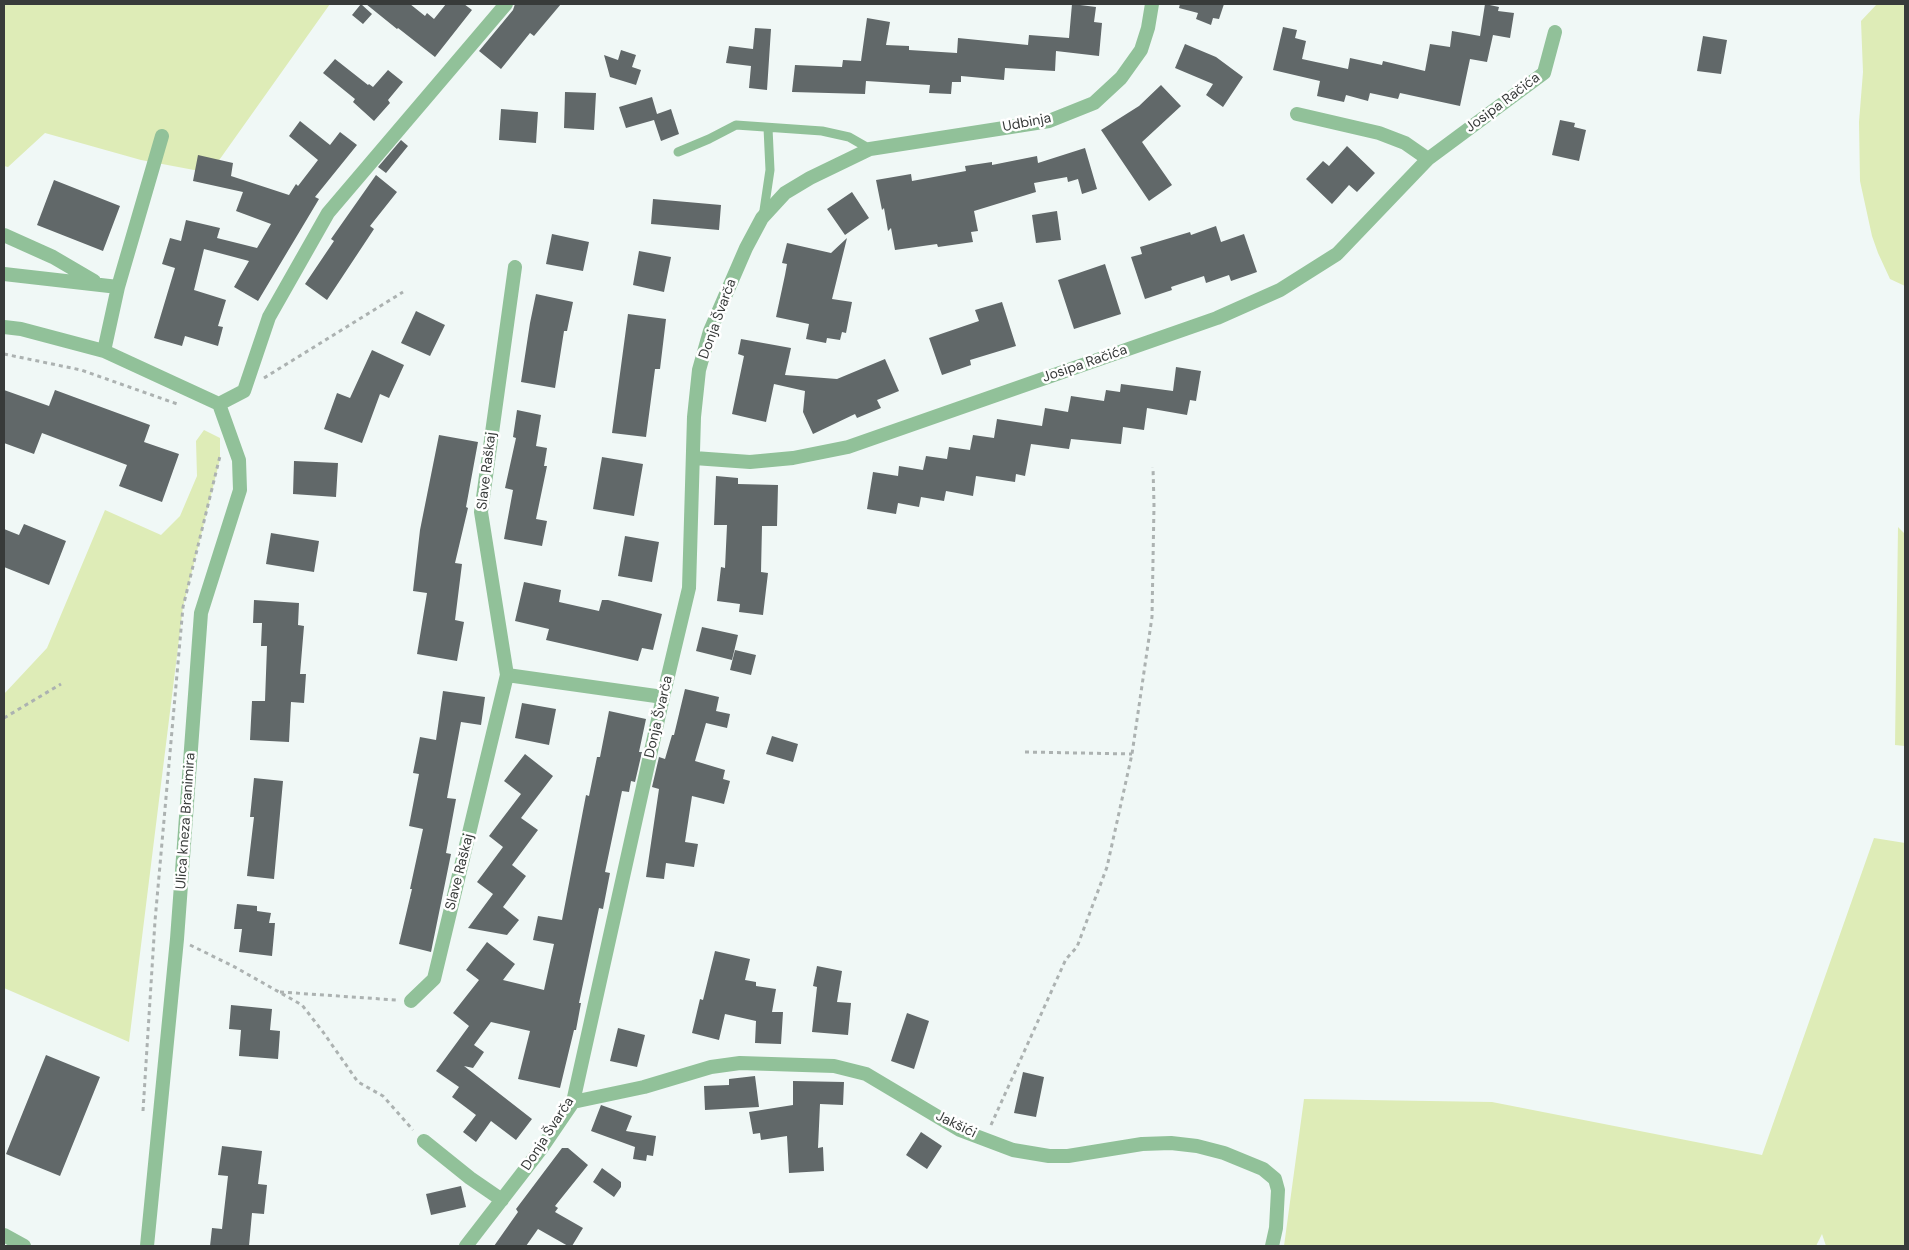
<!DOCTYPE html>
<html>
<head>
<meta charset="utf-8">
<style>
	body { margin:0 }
	#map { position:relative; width:1909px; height:1250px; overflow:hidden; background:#f0f8f6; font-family:"DM Sans",sans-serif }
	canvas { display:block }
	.frame { position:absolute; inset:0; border:5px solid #383b3a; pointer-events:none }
</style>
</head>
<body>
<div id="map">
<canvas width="1909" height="1250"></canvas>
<div class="frame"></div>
</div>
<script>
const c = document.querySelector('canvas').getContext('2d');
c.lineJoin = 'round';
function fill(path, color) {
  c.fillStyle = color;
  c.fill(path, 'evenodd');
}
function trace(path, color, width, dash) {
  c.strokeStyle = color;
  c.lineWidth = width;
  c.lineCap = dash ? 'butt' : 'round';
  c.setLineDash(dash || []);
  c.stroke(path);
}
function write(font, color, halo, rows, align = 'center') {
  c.font = font + ' "DM Sans",sans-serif';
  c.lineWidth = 5;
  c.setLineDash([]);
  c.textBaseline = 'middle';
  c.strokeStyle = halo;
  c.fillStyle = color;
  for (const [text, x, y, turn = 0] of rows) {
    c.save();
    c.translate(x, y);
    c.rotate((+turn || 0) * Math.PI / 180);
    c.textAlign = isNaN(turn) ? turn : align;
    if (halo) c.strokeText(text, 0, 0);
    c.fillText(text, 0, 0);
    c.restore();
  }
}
const green = new Path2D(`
	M4,4H330L210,173L141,160L45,133L8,167L4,166Z
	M1877,4H1905V286L1890,279L1878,253L1872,236L1860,181L1859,122L1863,72L1861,21Z
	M204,430L220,438V459L183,607L129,1042L4,988V694L47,648L105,510L161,535L180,516L197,476L196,441Z
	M1898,527L1905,534V746L1895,745Z
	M1874,838L1905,843V1246H1826L1822,1234L1816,1246H1284L1304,1099L1492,1102L1762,1155Z`);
const building = new Path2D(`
	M361,4L372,14L363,24L352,15Z
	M366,4H410L425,16L427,13L434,19L446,4H464L472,10L435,57L398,28L397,29Z
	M515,4H561L534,36L530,33L501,69L479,51L513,10Z
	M1072,4L1096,7L1094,22L1102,23L1099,56L1056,51L1055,71L1005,68L1004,80L961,76V82H952L951,94L929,93L930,85L866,81L865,94L792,92L795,65L842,67L843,60L861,61L867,18L890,22L886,45L909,46V50L957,53L958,38L1028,45L1029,35L1069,38Z
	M1180,4H1224L1219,19L1213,18L1211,25L1196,19L1198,13L1179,8Z
	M1485,4L1499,7L1498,11L1514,13L1510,38L1493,35L1487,62L1470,59L1460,106L1400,93L1398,99L1370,93L1368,101L1346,95L1344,102L1317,96L1320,81L1273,70L1283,27L1297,30L1295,38L1306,41L1302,59L1348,69L1350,58L1382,65L1383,61L1425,71L1430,44L1450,47L1452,31L1480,36Z
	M755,28L771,29L767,90L749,88L751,66L726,63L729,46L753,49Z
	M1703,36L1727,40L1721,74L1697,71Z
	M1185,44L1216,57L1243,77L1223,107L1206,95L1213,84L1175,68Z
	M621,50L636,55L632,67L641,70L636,85L610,77L604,55L618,60Z
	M335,59L368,85L369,84L373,87L388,70L403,82L388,100L390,103L374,121L353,102L355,99L323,73Z
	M1161,85L1181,106L1142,142L1172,185L1149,201L1101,130L1139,106Z
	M565,92L596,93L594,130L564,128Z
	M652,97L657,114L671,109L679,134L661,141L654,120L626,128L619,107Z
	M501,109L538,112L536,143L499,140Z
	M1560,120L1575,123L1574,127L1586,130L1579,161L1552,155Z
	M300,121L330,145L340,132L357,145L315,197L319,199L258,301L234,287L249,261L204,249L194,290L226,300L218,326L223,327L218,346L185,336L182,346L154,338L175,268L162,264L170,238L181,241L186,220L220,228L217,238L257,248L271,224L236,211L243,192L193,181L198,155L233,163L231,176L289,195L296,184L298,186L318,160L289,136Z
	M401,140L408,146L386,173L378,167Z
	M1347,146L1375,173L1357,192L1349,185L1332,204L1306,179L1323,161L1329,166Z
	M1085,148L1097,189L1082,194L1078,179L1068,182L1067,177L1034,183L1036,192L974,211L978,231L971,232L973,242L938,247L937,244L895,250L891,228L888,231L884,208L882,210L876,180L911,174L912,181L966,171L965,166L992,162V165L1037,156L1038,163Z
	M376,175L397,192L370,226L374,229L327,300L305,284L334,241L331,239Z
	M54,180L120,206L103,251L37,225Z
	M852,192L869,218L845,235L827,209Z
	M653,199L721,205L719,230L651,224Z
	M1057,211L1061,240L1036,243L1032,215Z
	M1216,226L1221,242L1244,234L1257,272L1231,281L1229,275L1206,283L1204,276L1171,287L1172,290L1145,299L1131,257L1142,254L1140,247L1190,232L1191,235Z
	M552,234L589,242L583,271L546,264Z
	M847,238L832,299L852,302L846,333L842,332L840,340L827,338L826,343L806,339L809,324L776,317L785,275L787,264L782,263L787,243L831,253Z
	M639,251L671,257L664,292L633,285Z
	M1105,264L1121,314L1074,329L1058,280Z
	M536,294L573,302L567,331H564L555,388L521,382L530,323Z
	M1002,302L1016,346L970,360L971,365L942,375L929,338L979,321L975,310Z
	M416,311L445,325L430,356L401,343Z
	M628,314L666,319L660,369H655L646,437L612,433Z
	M741,339L791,348L785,375L837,379L885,359L899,391L877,400L881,408L857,418L855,414L813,434L803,412L805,391L774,384L766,422L732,414L744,356L738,354Z
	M372,350L404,365L389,398L380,394L362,443L324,429L337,393L350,398Z
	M1176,367L1201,371L1196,401L1190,400L1187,415L1147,408L1144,430L1123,427L1121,444L1071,439L1069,449L1031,444L1025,476L1016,474L1015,482L976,476L973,496L946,491L944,501L921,497L919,507L898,503L896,514L867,509L873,472L898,476L899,466L923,470L926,456L947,459L949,447L970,450L973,435L994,438L997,419L1042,426L1045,408L1068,412L1071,396L1104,401L1106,390L1120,392L1121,384L1173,391Z
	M4,390L49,406L55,390L150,425L144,442L179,454L162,502L119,486L127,465L42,433L34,454L4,443Z
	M517,410L541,415L536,446L547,448L544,466H547L536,519L547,521L542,546L504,539L513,490L505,488L516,438L513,437Z
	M439,435L478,442L466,507L468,508L455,563L462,564L455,620L464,622L457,661L417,654L427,593L413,591L420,530Z
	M602,457L643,464L634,516L593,509Z
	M294,461L338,463L336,497L293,494Z
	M716,476L738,478V484L778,485L777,526H762L761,572L768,573L763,615L739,612L740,604L717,601L721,567L725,568L727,525H714Z
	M24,524L66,541L49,585L4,567V529L19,535Z
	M271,533L319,541L314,572L266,564Z
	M625,536L659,542L652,582L618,576Z
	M524,582L561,590L559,602L599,611L602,600H608L662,614L653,650L642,648L638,661L546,640L549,629L515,621Z
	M254,600L299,603L298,625L304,626L300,674H306L304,703L291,702L289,742L250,740L252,701H265L267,646H261L262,623H253Z
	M702,627L738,635L732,660L696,651Z
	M735,650L756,655L751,675L730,670Z
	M685,689L719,697L716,711L730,714L727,728L706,723L695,761L725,770L723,779L730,781L724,804L692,796L685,842L698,844L694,867L666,863L664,879L646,877L659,789L652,787L659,757L665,759L672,735H674Z
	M443,691L485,697L481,725L461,722L447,798L456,799L446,853L451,854L431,952L399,944L412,889H410L423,829L409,826L419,774L413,773L420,737L436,740Z
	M522,703L556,709L549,745L515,738Z
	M609,711L646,719L639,752H642L635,782L631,781L629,792L622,791L605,872L610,873L603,909L599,908L579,1003H581L576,1030H574L560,1088L518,1079L530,1031L491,1022L474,1045L484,1052L473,1068L464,1066L532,1119L516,1140L491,1121L476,1142L463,1132L476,1115L452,1097L459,1087L436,1071L469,1026L453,1013L479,980L466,970L487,942L515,964L503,980L544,990L554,944L533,940L538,916L562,920L586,795L589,796L597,757H600Z
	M772,736L798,744L793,762L766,754Z
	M525,754L553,776L521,818L538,830L512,865L526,876L503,907L519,920L507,935L468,928L493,894L477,882L503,847L489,836L521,794L504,781Z
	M254,778L283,781L274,879L247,876L254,817H250Z
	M237,904L257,906V911L271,913L269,923H275L272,956L239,952L242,929H234Z
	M715,951L750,959L745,980L756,982V986L776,989L772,1012H783L781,1044L755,1043L756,1021L725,1014L719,1040L692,1033L700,999L703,1000Z
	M817,966L842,971L837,1002L851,1003L848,1035L812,1032L817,987L813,986Z
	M231,1005L272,1009L270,1030L280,1031L278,1059L239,1056L241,1030L229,1029Z
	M907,1013L929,1021L914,1069L891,1061Z
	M618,1028L645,1035L637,1067L610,1061Z
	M46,1055L100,1077L60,1176L6,1154Z
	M1023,1072L1044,1077L1036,1117L1014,1113Z
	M755,1076L759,1107L705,1110L704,1086L729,1085V1079Z
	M793,1081L844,1082L843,1105L820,1104L818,1148L823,1147L824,1171L789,1173L787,1136L761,1140L760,1133L753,1134L749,1112L793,1105Z
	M601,1105L632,1116L626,1131L656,1136L653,1156L647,1155L646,1161L633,1159L635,1147L591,1131Z
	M921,1132L942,1146L927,1169L906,1155Z
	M222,1146L262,1151L258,1184L267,1185L264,1214L252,1213L249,1246H210L212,1228L222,1229L228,1176L218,1175Z
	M562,1148H568L588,1165L555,1206L558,1208L555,1212L583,1228L572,1246H568L538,1229L526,1246H494L518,1212L516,1209Z
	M602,1168L621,1182V1187L614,1197L593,1182Z
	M461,1186L466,1207L431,1215L426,1194Z`);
const path = new Path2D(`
	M4,354L81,370L180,405
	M264,378L403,292
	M4,718L61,684
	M1025,752L1132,754
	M190,945L233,966L302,1005L323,1032L358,1082L383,1096L413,1130
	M280,992L396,1000
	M143,1111L155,921L183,607L220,456
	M991,1125L1066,959L1077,947L1107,867L1132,754L1152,617L1154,505L1153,467`);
const service = new Path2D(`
	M678,152L709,139L736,125L822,131L849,137L870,149
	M763,217L770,170L768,128`);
const minor = new Path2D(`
	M1297,114L1379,133L1405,143L1428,159
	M4,235L53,257L94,281
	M4,274L118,287L104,351
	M118,287L162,136
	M4,327L21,329L104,351L219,404
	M219,404L244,391L269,317L328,213L506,4
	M694,458L750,462L793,458L848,447L1217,318L1280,290L1337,254L1428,159L1544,73L1555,32
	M507,675L663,697
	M411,1001L434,979L507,675L481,512L515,267
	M573,1102L644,1087L711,1067L740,1063L834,1066L866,1074L960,1130L1013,1150L1049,1156H1068L1142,1144L1171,1143L1197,1146L1224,1153L1263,1169L1275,1179L1278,1190L1276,1228L1272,1246
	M424,1141L470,1178L502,1200
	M4,1235L24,1246
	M147,1246L177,939L201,613L240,490L239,460L219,404
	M466,1246L541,1149L573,1102L663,697L689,588L694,417L699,370L710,331L746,248L762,218L785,193L810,178L870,149L1049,121L1094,103L1121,78L1141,50L1148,28L1152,4`);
const streetNames = [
	["Josipa Račića",1503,103,-37],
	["Udbinja",1027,123,-11],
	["Donja Švarča",718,319,-70],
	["Josipa Račića",1085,364,-19],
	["Slave Raškaj",487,471,-83],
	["Donja Švarča",659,717,-77],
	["Ulica kneza Branimira",186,821,-86],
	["Slave Raškaj",460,872,-76],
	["Jakšići",956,1125,26],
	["Donja Švarča",548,1134,-57]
];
fill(green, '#deecb7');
fill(building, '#616869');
trace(path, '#acb2b1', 3, [4, 4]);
trace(service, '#91c199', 9);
trace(minor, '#91c199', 14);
write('14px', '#383b3a', '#fff', streetNames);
</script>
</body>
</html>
